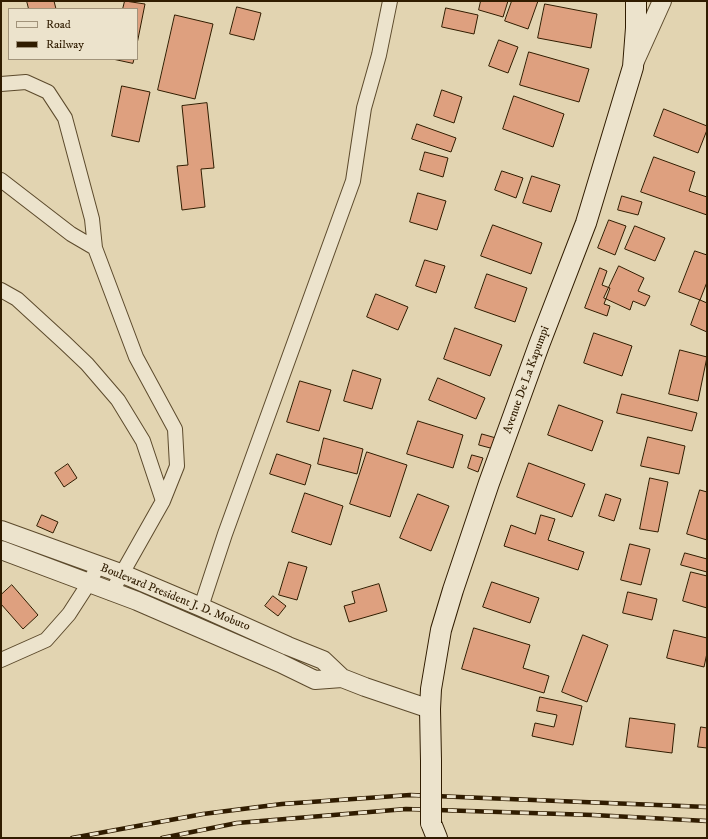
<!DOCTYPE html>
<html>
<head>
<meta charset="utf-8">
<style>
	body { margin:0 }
	#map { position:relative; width:708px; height:839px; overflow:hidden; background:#e2d4b1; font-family:"IM FELL DW Pica",serif }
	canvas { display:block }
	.frame { position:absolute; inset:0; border:2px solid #301c00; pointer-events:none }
	.legend { position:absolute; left:8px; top:8px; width:130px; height:52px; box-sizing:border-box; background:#ece3cc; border:1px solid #a1937a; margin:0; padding:5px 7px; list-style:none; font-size:12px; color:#301c00 }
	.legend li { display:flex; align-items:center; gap:8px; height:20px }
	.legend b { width:20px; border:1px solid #a1937a }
</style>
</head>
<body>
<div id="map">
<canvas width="708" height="839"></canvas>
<div class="frame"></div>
<ul class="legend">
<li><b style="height:5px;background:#ece3cc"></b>Road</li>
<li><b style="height:5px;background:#301c00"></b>Railway</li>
</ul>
</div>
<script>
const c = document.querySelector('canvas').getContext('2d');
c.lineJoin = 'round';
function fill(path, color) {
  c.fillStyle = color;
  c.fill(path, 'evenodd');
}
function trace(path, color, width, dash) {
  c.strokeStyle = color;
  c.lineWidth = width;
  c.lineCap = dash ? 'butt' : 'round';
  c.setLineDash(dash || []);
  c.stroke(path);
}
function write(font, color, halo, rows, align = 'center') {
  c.font = font + ' "IM FELL DW Pica",serif';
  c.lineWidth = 3;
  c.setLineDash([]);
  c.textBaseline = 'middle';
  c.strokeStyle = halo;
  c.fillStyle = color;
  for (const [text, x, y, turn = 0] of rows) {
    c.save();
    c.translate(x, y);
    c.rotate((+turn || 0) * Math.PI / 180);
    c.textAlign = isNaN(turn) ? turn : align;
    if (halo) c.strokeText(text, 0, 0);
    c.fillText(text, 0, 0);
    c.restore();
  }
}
const building = new Path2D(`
	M27,1H54L56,9H29Z
	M125,1L145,4L137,44V9H123Z
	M481,1H508L503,17L479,10Z
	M512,1H538L528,29L505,21Z
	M545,4L597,14L591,48L538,38Z
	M237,7L261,13L254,40L230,34Z
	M446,8L478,15L474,34L442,27Z
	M175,15L213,24L195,99L158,90Z
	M499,40L518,47L508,73L489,66Z
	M529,52L589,69L579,102L520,85Z
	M113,59H134L133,63Z
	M122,86L150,92L139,142L112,136Z
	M442,90L462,97L454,123L434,116Z
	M514,96L564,114L553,147L503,129Z
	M207,103L214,168L201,169L205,207L182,210L177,166L188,165L182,106Z
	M664,109L707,126V130L698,153L654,136Z
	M417,124L456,138L451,152L412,139Z
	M425,152L448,158L443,177L420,170Z
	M654,157L695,172L689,191L707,197V215L641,192Z
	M502,171L523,178L516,198L495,190Z
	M532,176L560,185L551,212L523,203Z
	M418,193L446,201L437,230L410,222Z
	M622,196L642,202L638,215L618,210Z
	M609,220L626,226L615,255L598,248Z
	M493,225L542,243L531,274L481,256Z
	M635,226L665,238L655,261L625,249Z
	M695,251L707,255V282L700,300L679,292Z
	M425,260L445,266L436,293L416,286Z
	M619,266L644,278L638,291L650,296L645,306L633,301L630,310L604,298Z
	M600,268L607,271L602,285L610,288L604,304L610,306L607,316L585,308Z
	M487,274L527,288L515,322L475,308Z
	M376,294L408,307L398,330L367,317Z
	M700,300L707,303V332L691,325Z
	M455,328L502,345L490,376L444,359Z
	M594,333L632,346L622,376L584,363Z
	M680,350L707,357L698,401L669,394Z
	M353,370L381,379L372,409L344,401Z
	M438,378L485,398L476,419L429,400Z
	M300,381L331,390L319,431L287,422Z
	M622,394L697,413L692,431L617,413Z
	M559,405L603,421L592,451L548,435Z
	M418,421L463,435L453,468L407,454Z
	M482,434L496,438L494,449L479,445Z
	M648,437L685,446L679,474L641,466Z
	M324,438L363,449L357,474L318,464Z
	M367,452L407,465L390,517L350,504Z
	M277,454L311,465L305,485L270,474Z
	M472,455L483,458L478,472L468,468Z
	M529,463L585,484L572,517L517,497Z
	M68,464L77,478L64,487L55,473Z
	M650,478L668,482L658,532L640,529Z
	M700,490L707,492V540L687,534Z
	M305,493L343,506L331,545L292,532Z
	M418,494L449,506L431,551L400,538Z
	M606,494L621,499L614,521L599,516Z
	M42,515L58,522L53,533L37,526Z
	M541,515L555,519L548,540L584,552L578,570L504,546L511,525L535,534Z
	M630,544L650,549L641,585L621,580Z
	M685,553L707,559V572L681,565Z
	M289,562L307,567L297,600L279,595Z
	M691,572L707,576V608L683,601Z
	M492,582L539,598L530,623L483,607Z
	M379,584L387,611L349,622L344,606L355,603L352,592Z
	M12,585L38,615L23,629L1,604V595Z
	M628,592L657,599L652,620L623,613Z
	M273,596L286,606L278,616L265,606Z
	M474,628L530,645L523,668L549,676L544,693L462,669Z
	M674,630L707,638V653L704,667L667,658Z
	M583,635L608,645L587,702L562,692Z
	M540,697L582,706L573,745L532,736L535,723L554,727L557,715L537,711Z
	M630,718L675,724L672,753L626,747Z
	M701,727L707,728V748L698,747Z`);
const minor = new Path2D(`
	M1,84L26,82L48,92L65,118L92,219L95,248L136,357L175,429L177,466L163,501L111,593
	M1,180L71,234L95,248
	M1,290L17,299L65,343L87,364L118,400L143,441L163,501
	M201,607L225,534L353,181L364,108L379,55L390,1
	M1,660L46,640L69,614L89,583L98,566`);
const tertiary = new Path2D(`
	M635,61L662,1
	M1,530L123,574L201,607L288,646L323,660L342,678L365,687L430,709
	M1,550L137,601L280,663L315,680L342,678`);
const secondary = new Path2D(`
	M431,761L430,709L431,689L441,630L453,590L489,483L539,345L586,223L633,67L636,28V1
	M431,823L437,838`);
const rail = new Path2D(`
	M72,838L203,814L282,804L410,795L707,807
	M162,838L237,823L406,809L593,815L707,821`);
const secondaryBridge = new Path2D(`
	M431,761V823`);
const streetNames = [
	["Avenue De La Kapumpi",527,380,-70],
	["Boulevard President J. D. Mobuto",175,598,22]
];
fill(building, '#dea07f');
trace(building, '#301c00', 1);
trace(minor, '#5c4a2c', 16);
trace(tertiary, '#5c4a2c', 20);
trace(secondary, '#301c00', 22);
trace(minor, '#ece3cc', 14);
trace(tertiary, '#ece3cc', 18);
trace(secondary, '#ece3cc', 20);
trace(rail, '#301c00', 4.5);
trace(rail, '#ece3cc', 3, [9]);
trace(secondaryBridge, '#301c00', 22, []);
trace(secondaryBridge, '#ece3cc', 20);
write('12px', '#301c00', '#ece3cc', streetNames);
</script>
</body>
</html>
